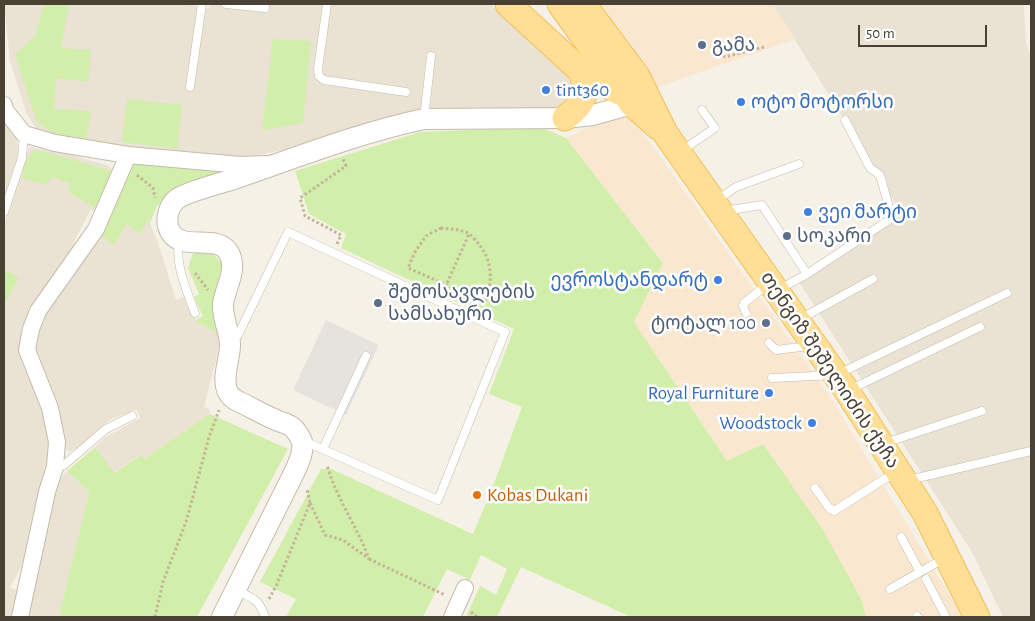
<!DOCTYPE html>
<html>
<head>
<meta charset="utf-8">
<style>
	body { margin:0 }
	#map { position:relative; width:1035px; height:621px; overflow:hidden; background:#f5f1e7; font-family:"Alegreya Sans",sans-serif }
	canvas { display:block }
	.frame { position:absolute; inset:0; border:5px solid #4a4135; pointer-events:none }
	.scale { position:absolute; left:858px; top:25px; width:129px; height:22px; box-sizing:border-box; border:2px solid #4a4135; border-top:0; padding-left:6px; font-size:15px; line-height:18px; white-space:nowrap; color:#4a4135; -webkit-text-stroke:4px #fff; paint-order:stroke }
</style>
</head>
<body>
<div id="map">
<canvas width="1035" height="621"></canvas>
<div class="frame"></div>
<div class="scale">50 m</div>
</div>
<script>
const c = document.querySelector('canvas').getContext('2d');
c.lineJoin = 'round';
function fill(path, color) {
  c.fillStyle = color;
  c.fill(path, 'evenodd');
}
function trace(path, color, width, dash) {
  c.strokeStyle = color;
  c.lineWidth = width;
  c.lineCap = dash ? 'butt' : 'round';
  c.setLineDash(dash || []);
  c.stroke(path);
}
function write(font, color, halo, rows, align = 'center') {
  c.font = font + ' "Alegreya Sans","Noto Sans Georgian",sans-serif';
  c.lineWidth = 5;
  c.setLineDash([]);
  c.textBaseline = 'middle';
  c.strokeStyle = halo;
  c.fillStyle = color;
  for (const [text, x, y, turn = 0] of rows) {
    c.save();
    c.translate(x, y);
    c.rotate((+turn || 0) * Math.PI / 180);
    c.textAlign = isNaN(turn) ? turn : align;
    if (halo) c.strokeText(text, 0, 0);
    c.fillText(text, 0, 0);
    c.restore();
  }
}
const residential = new Path2D(`
	M4,4H191V5L209,9L210,4H490L559,65L572,83L565,103L552,109L411,111L306,145L241,159L86,143L37,131L26,112L10,61Z
	M773,4H1024L1026,43L1031,56V617H1003L972,552L799,282L902,214Z
	M4,121H11L17,139L18,155L4,199Z
	M29,147L76,156L109,166L116,173L98,213L91,210L73,243L81,248L27,324L50,418L49,460L26,558L10,588L20,591L15,617H4V224Z
	M149,220L159,246L176,300L185,296L197,322L222,336L204,407L210,409V414L144,460L140,455L113,473L95,447L104,438L140,418L137,410L110,419L81,446L69,451L62,448L34,351L43,311L99,233L127,223Z
	M67,471L89,492L59,617H23L51,491Z`);
const commercial = new Path2D(`
	M594,4H773L796,39L655,88Z
	M626,109L827,392L963,617H866L862,601L763,444L727,461L634,322L663,262L566,138Z`);
const green = new Path2D(`
	M44,4H69L61,48L91,50L88,82L56,78L54,109L91,111L86,139L54,133L37,122L15,54L35,37Z
	M273,39L311,41L303,123L262,130Z
	M127,99L182,105L177,149L122,142Z
	M540,127L566,138L663,263L634,322L727,461L763,444L823,530L862,601L866,617H631L521,567L497,617H466L480,586L496,595L507,569L481,555L470,580L447,569L423,617H286L296,599L260,582L321,469H331L473,534L493,486L522,407L489,394L514,329L341,248L346,234L309,214L295,171L420,132Z
	M33,151H42L109,170L113,176L97,209L68,192L71,184L52,177L46,185L23,178V166Z
	M135,162L244,169L168,196L157,206L150,223L148,220L139,234L127,223L114,245L99,233L130,165Z
	M198,251L213,254L223,264L222,336L197,322L196,320L203,316L194,297L199,294L188,268L192,255Z
	M4,269L19,277L5,303H4Z
	M210,414L288,449L197,617H59L89,492L67,471L95,447L114,473L141,455L144,459Z`);
const parking = new Path2D(`
	M326,320L379,345L346,415L293,390Z`);
const path = new Path2D(`
	M719,53L725,57L764,47
	M137,175L153,188L155,198
	M441,228C450,229 461,229 469,234C472,235 475,240 477,242C493,260 493,281 485,302L408,268L415,252L426,236Z
	M337,244L341,235L305,216L300,198L346,166L343,159
	M195,273L208,290
	M443,292L469,234
	M310,503L325,535L343,540L369,559C357,526 336,498 327,465
	M369,559L445,595
	M269,599L277,584L310,503L307,489
	M471,612L477,617
	M155,617L163,582L186,522L209,437L219,410`);
const service = new Path2D(`
	M226,4L265,8
	M327,4L318,69L319,76L324,80L406,92
	M190,87L202,4
	M424,119L431,56
	M681,151L715,128L702,110
	M716,201L736,187L799,164
	M724,211L762,205L807,274
	M4,212L22,158L24,134
	M179,240C175,266 186,288 195,313
	M778,290L807,274L892,218L880,175L870,168L845,120
	M746,313L743,306L744,303L767,285
	M800,319L873,279
	M233,341L238,335L288,232L505,332L438,500L304,441
	M769,343L776,350L809,346
	M772,378L836,375L1007,293
	M849,390L980,327
	M885,443L982,411
	M323,449L366,356
	M55,467L64,465L106,429L132,416
	M909,480L1031,451
	M815,488L829,508L834,511L894,473
	M901,537L920,572
	M926,579L946,617
	M890,589L945,558
	M236,590C253,598 259,599 265,617
	M917,616L918,617`);
const minor = new Path2D(`
	M4,105L5,110L24,134L55,143L128,155L241,165L266,164
	M20,617L47,492L55,467L57,442L50,408L27,350L31,329L38,311L96,229L128,155
	M452,617L465,588`);
const tertiary = new Path2D(`
	M222,617L295,471C299,462 304,452 302,442C301,438 295,429 292,427C287,423 279,422 274,419C264,415 254,409 244,404C237,401 230,398 227,390C222,376 230,359 230,345C230,332 222,318 223,304C225,288 238,270 229,253C217,231 176,256 168,226C166,217 169,205 177,199C186,192 221,183 234,179C295,158 362,132 424,119L565,118L593,115L632,104`);
const primary = new Path2D(`
	M508,4L581,71L619,92
	M560,4L632,104L658,127
	M583,4L637,76L665,133L847,391L925,513L977,617
	M565,118C584,104 589,93 581,71`);
const markers = [
	[702,45,5,"#5c6f8a"],
	[546,90,5,"#3f7fe0"],
	[741,102,5,"#3f7fe0"],
	[808,212,5,"#3f7fe0"],
	[787,236,5,"#5c6f8a"],
	[718,280,5,"#3f7fe0"],
	[378,303,5,"#5c6f8a"],
	[766,323,5,"#5c6f8a"],
	[769,393,5,"#3f7fe0"],
	[812,423,5,"#3f7fe0"],
	[477,495,5,"#e8710a"]
];
const serviceNames = [
	["გამა",712,45],
	["სოკარი",797,236],
	["შემოსავლების",388,292],
	["სამსახური",388,314],
	["ტოტალ 100",756,323,"right"]
];
const shopNames = [
	["tint360",556,90],
	["ოტო მოტორსი",751,102],
	["ვეი მარტი",818,212],
	["ევროსტანდარტ",708,280,"right"],
	["Royal Furniture",759,393,"right"],
	["Woodstock",802,423,"right"]
];
const streetNames = [
	["თენგიზ შეშელიძის ქუჩა",830,370,56]
];
const foodNames = [
	["Kobas Dukani",487,495]
];
fill(residential, '#eae3d4');
fill(commercial, '#f9e7d0');
fill(green, '#d2eeab');
fill(parking, '#e6e3df');
trace(service, '#c5bbab', 9);
trace(minor, '#c5bbab', 18);
trace(tertiary, '#c5bbab', 22);
trace(primary, '#f2c059', 27);
trace(path, '#c6b498', 3, [2.5, 2.5]);
trace(service, '#fff', 8);
trace(minor, '#fff', 16);
trace(tertiary, '#fff', 20);
trace(primary, '#ffde96', 25);
for (const [x, y, r, color] of markers) {
  const dot = new Path2D();
  dot.arc(x, y, r, 0, 2 * Math.PI);
  c.fillStyle = color;
  c.fill(dot);
  trace(dot, '#fff', 2);
}
write('19px', '#4e5e75', '#fff', serviceNames, 'left');
write('19px', '#366cbe', '#fff', shopNames, 'left');
write('19px', '#4a4135', '#fff', streetNames);
write('19px', '#c56008', '#fff', foodNames, 'left');
</script>
</body>
</html>
